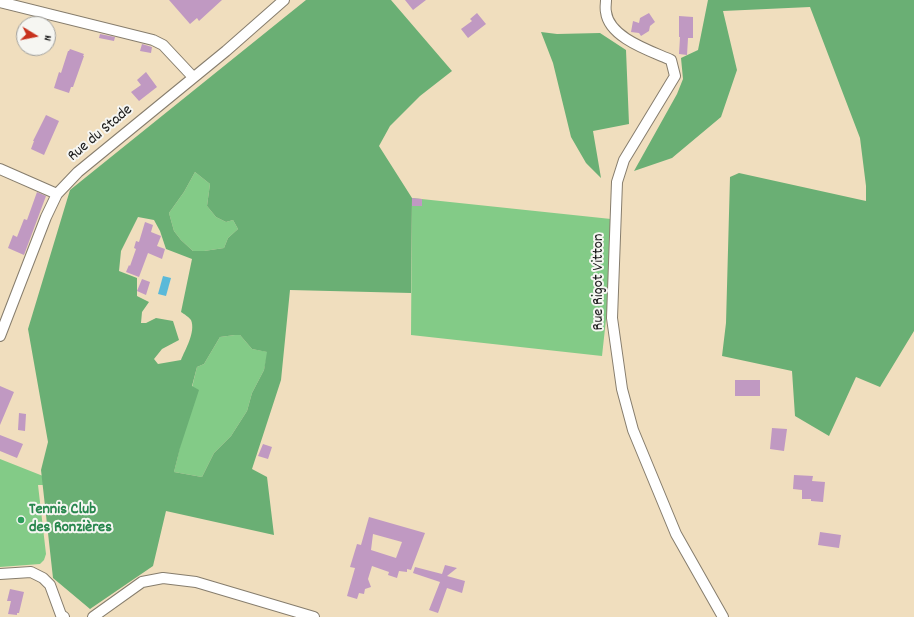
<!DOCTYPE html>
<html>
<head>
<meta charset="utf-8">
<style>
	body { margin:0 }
	#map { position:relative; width:914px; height:617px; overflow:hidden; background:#f0debe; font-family:Dekko,sans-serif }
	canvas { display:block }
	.north { position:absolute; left:16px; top:16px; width:40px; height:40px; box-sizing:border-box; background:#f6f6f2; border:1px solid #9f9f9c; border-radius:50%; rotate:100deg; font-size:11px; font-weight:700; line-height:16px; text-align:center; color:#1c1c1c }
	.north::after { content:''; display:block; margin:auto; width:14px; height:18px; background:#c8321e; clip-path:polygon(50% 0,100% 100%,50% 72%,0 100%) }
</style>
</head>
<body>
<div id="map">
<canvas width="914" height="617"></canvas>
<div class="north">N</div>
</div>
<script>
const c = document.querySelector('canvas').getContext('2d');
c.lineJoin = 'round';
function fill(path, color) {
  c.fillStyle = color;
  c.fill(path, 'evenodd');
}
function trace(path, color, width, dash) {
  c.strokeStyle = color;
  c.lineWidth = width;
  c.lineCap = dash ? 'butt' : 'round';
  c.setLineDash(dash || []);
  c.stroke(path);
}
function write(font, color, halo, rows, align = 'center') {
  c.font = font + ' Dekko,sans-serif';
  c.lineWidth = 4;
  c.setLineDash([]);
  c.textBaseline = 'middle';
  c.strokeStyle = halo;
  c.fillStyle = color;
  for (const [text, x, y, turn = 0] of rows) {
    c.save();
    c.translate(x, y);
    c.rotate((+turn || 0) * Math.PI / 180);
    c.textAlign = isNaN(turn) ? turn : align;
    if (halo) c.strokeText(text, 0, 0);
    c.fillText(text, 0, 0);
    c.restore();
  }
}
const green = new Path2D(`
	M195,172L210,184L207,206L216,217L226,222L233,220L238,229L228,238L224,248L204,251H193L181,240L174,231L169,213L184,192Z
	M412,198L611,219L608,301L602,356L411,335Z
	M235,335H240L252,349L268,352L264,370L252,393L247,411L231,436L214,453L202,477L174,472C183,437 188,401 197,367L204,364L220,337Z
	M0,459L43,476V485H38L46,554L44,560L40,564L0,567Z`);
const forest = new Path2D(`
	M306,0H391L452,71L420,96L390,126L379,146L412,198L411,293L290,290L281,380L252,469L267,477L274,535L166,511L153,566L90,609L53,578L41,470L48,442L28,329L70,190ZM195,172L210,184L207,206L216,217L226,222L233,220L238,229L228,238L224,248L204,251H193L181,240L174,231L169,213L184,192ZM138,217L154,220L160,231L166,249L192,259L181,312C184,314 189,317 191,320C196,332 185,350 181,360L158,364L154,359L162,349L179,340L173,321L156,318L146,323H141L142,312L149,302L137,296V278L119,271L121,251ZM235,335H240L252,349L267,352L264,370L252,393L247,411L231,436L214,453L202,477L174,472L180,448L199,390L192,386L197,367L204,364L220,337Z
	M708,0H914V331L880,387L856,377L829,436L795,416L792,371L722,356L726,323L730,177L739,173L866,201V186L860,138L810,7L723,11L737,70L721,117L672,158L634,171L677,94L683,79L681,58L698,50Z
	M541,32L557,34L600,33L626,50L629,124L593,131L601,178L586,163L571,137L553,63Z`);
const water = new Path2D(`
	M163,276L171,278L166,296L158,294Z`);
const building = new Path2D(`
	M169,0H222L199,21L197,18L190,24Z
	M405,0H426L413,10Z
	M477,13L486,24L468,38L461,29L472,21L470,19Z
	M649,13L655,22L650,26L649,31L641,36L639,33L631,32L633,21L639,23L640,18Z
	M679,16L693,17V38H688L687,55L679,54L680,37H679Z
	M100,34L115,37L114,41L99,38Z
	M142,44L152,47L151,53L140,51Z
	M70,49L84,54L83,56H84L73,87H71L69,93L54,88L59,72L61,73L68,51H69Z
	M146,72L157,87L139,101L131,92L141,85L137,80Z
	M46,115L59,121L44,155L31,149L34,141H33Z
	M37,192L46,196L24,255L8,248L13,235L17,237L24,219L27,220Z
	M412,198L422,199V206H412Z
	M145,222L153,225L151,232L161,236L157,246L165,249L162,259L148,253L139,277L126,272L129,265L130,266L136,249L134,248L136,241L139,242Z
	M142,279L150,282L146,295L137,291Z
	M735,380H760V396H735Z
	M0,386L14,392L0,425Z
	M19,413L26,414L25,431L18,430Z
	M772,428L787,429L784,451L770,449Z
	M0,435L23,444L17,458L0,451Z
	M263,444L272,447L268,459L258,456Z
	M794,475L813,476L812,481L825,482L823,502L811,501V499H802V490L793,489Z
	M369,517L425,533L411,570L407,569V572L399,571L397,578L388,575L389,572L372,566L368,579L371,587L365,589L364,594L359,593L357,599L347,596L355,568L350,567L357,544L361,545ZM373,534L402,542L396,558L371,550Z
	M820,532L841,535L839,548L818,545Z
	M445,565L457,568L447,576L465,581L462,593L447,588L438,613L429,610L440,582L413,573L415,567L442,574Z
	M10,589L24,592L19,613H17V615L8,614L11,601H7Z`);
const minor = new Path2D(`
	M606,0C606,4 605,8 606,12C609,38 651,51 671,60L675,76L624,160L617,182L612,318L622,389L633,430L676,534L723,617
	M0,2L153,40L163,45L193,77
	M0,169L57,194
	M0,336L46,217L57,194L78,172L226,51L284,0
	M0,574L31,572L43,578L50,585L61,615L64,617
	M93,617L142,582L163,578L196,582L314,617`);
const markers = [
	[21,520,4,"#2e9e5b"]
];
const streetNames = [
	["Rue du Stade",101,134,-40],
	["Rue Rigot Vitton",600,282,-90]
];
const leisureNames = [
	["Tennis Club",29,511],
	["des Ronzières",29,529]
];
fill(green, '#83cb87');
fill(forest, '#6aaf74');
fill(water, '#5ab9d9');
fill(building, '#c099c2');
trace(minor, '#867d6d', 12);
trace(minor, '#fff', 10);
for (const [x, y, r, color] of markers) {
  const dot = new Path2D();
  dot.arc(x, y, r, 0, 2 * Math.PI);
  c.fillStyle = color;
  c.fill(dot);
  trace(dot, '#f6f6f2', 1.5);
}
write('16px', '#1c1c1c', '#f6f6f2', streetNames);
write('bold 16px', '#27864d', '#f6f6f2', leisureNames, 'left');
</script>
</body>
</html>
